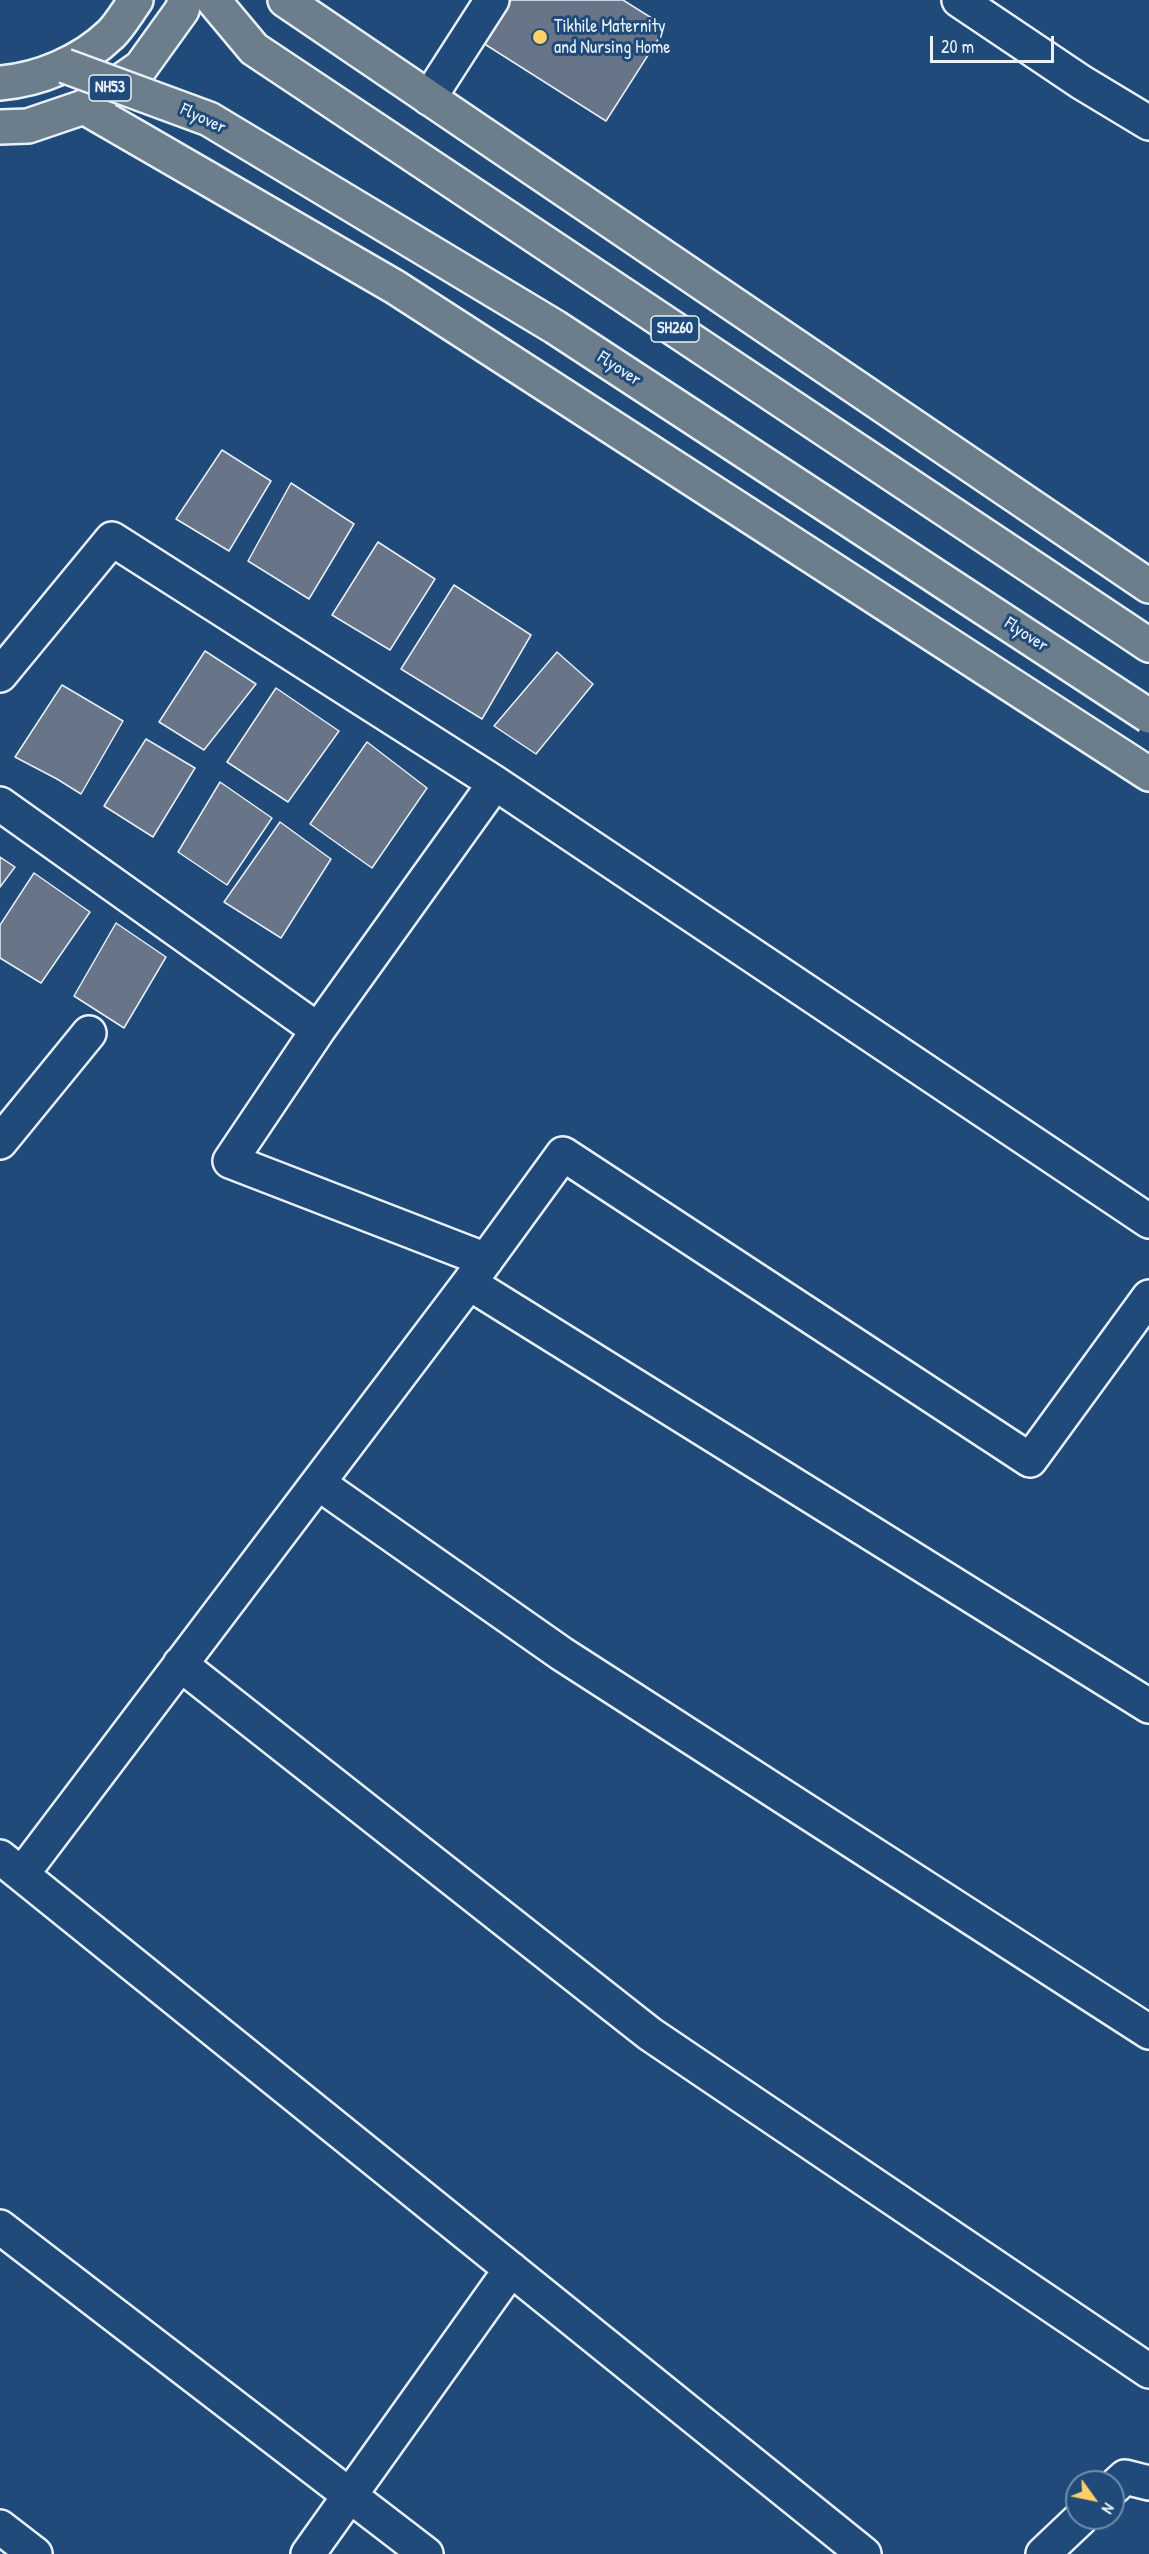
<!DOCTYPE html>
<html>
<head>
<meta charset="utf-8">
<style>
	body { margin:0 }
	#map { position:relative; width:1149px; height:2554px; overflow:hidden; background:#1f4a7a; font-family:"Patrick Hand",sans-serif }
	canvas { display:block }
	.north { position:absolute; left:1065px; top:2470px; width:60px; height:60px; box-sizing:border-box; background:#1f4a7a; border:2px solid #6f8dac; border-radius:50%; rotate:123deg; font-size:16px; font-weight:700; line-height:24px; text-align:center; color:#e8f1f8 }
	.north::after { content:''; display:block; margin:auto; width:21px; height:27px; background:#ffd166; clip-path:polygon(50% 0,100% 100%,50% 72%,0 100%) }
	.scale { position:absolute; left:930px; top:36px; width:124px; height:27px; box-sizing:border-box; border:3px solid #e8f1f8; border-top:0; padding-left:8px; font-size:18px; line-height:21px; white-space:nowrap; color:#e8f1f8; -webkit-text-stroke:4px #1f4a7a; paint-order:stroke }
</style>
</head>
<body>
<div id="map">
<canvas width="1149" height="2554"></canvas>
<div class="north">N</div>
<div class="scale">20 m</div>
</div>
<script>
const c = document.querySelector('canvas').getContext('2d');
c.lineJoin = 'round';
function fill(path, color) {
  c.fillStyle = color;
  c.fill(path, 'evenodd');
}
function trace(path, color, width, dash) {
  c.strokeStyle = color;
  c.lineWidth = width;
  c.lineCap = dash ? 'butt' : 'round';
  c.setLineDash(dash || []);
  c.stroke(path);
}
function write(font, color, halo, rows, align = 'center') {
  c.font = font + ' "Patrick Hand",sans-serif';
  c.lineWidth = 6;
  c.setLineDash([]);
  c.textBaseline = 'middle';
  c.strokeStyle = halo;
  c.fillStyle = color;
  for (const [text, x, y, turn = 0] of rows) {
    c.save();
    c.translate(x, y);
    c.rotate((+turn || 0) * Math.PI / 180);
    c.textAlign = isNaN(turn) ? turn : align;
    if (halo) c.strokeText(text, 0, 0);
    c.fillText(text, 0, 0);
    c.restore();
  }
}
const building = new Path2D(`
	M511,0H623L666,27L606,121L483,43Z
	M222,450L271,481L229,551L176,519Z
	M291,483L354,524L309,599L248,561Z
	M378,542L435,579L390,650L332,615Z
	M454,585L531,635L482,719L401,669Z
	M205,651L256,684L204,750L159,722Z
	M557,652L593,684L536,754L494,726Z
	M62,685L123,721L81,794L57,779L15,757Z
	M276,688L339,731L288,802L227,762Z
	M146,739L195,768L153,837L104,806Z
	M367,742L427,788L372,868L310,824Z
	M220,782L272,818L227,885L178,852Z
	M280,822L331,859L281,938L224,902Z
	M0,857L15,867L0,887Z
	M34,873L90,912L41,983L0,958V925Z
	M116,923L166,957L124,1028L74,996Z`);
const street = new Path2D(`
	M959,0L1081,82L1149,123
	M429,98L492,0
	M0,675L112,539L495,783L1149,1221
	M0,804L318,1030L495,783
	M318,1030L230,1161L486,1260
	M0,1142L89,1033
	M469,1283L563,1154L1030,1460L1149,1297
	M318,1483L562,1654L1149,2032
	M180,1664L650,2034L1149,2371
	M0,1857L864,2554
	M22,1874L469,1283L1149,1706
	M0,2227L426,2554
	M1113,2488L1125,2477L1149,2483
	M0,2527L35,2554
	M308,2554L511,2269
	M1043,2554L1081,2518`);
const primary = new Path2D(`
	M0,127L28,126L84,107L141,67L182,10L185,0`);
const highway = new Path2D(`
	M213,0L254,49L1149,645
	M285,0L1149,586
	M0,83C39,80 82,62 111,34C120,25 128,11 136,0
	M84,107L395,287L1149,774`);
const highwayBridge = new Path2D(`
	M65,66L209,119L555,327L1149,716`);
const markers = [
	[540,37,8,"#ffd166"]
];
const shields = [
	[110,88,42],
	[675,329,48]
];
const shieldNames = [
	["NH53",110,88],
	["SH260",675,329]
];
const poiNames = [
	["Tikhile Maternity",554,27],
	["and Nursing Home",554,48]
];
const streetNames = [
	["Flyover",203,119,25],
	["Flyover",619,369,33],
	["Flyover",1026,635,33]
];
fill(building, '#687487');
trace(building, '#e8f1f8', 1.5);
trace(street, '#e8f1f8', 38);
trace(primary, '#e8f1f8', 38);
trace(highway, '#e8f1f8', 38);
trace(street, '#1f4a7a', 33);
trace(primary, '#6c7d8b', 33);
trace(highway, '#6c7d8b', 33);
trace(highwayBridge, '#e8f1f8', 38, []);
trace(highwayBridge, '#6c7d8b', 33);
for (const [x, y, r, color] of markers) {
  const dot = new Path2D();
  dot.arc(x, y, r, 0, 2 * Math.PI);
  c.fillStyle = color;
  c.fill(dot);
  trace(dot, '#1f4a7a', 2);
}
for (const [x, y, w] of shields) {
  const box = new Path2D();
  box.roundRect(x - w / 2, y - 13, w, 26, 4.5);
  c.fillStyle = '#1f4a7a';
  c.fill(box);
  trace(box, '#e8f1f8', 1.5);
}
write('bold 16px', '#e8f1f8', null, shieldNames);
write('18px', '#e8f1f8', '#1f4a7a', poiNames, 'left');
write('18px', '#e8f1f8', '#1f4a7a', streetNames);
</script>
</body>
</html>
